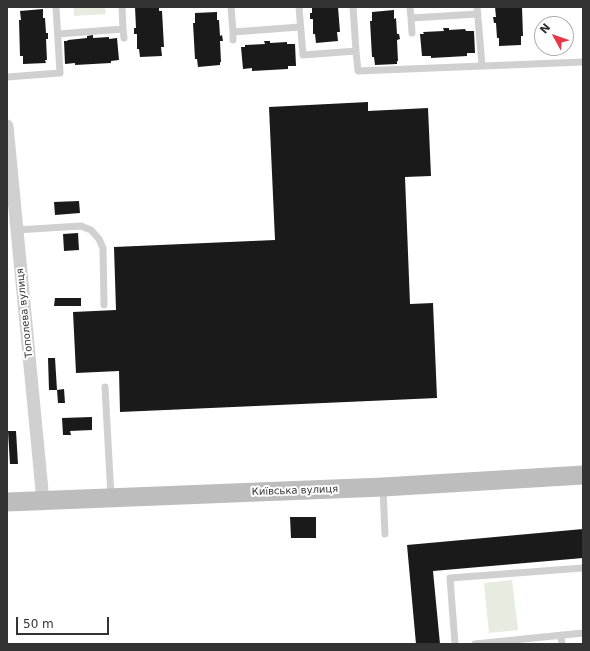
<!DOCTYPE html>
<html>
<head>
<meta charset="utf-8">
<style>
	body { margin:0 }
	#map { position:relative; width:590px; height:651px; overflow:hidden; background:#fff; font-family:"DejaVu Sans",sans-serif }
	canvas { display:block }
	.frame { position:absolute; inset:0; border:8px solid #333; pointer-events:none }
	.north { position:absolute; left:534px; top:16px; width:40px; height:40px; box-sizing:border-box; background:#fff; border:1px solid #adadad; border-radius:50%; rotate:310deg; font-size:11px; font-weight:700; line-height:16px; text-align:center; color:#333 }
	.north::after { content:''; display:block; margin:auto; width:14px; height:18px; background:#e63946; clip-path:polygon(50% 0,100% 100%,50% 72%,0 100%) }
	.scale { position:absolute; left:16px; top:617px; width:93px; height:18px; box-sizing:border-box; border:2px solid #333; border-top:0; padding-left:5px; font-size:12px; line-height:14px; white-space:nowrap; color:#333; -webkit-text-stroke:3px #fff; paint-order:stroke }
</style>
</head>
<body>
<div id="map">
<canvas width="590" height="651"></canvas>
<div class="frame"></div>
<div class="north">N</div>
<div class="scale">50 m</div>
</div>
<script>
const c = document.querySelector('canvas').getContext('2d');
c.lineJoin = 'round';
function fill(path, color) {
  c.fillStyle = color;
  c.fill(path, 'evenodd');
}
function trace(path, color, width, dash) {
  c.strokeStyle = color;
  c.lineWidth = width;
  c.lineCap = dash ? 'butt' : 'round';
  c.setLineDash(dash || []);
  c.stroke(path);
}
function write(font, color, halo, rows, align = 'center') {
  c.font = font + ' "DejaVu Sans",sans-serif';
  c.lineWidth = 4;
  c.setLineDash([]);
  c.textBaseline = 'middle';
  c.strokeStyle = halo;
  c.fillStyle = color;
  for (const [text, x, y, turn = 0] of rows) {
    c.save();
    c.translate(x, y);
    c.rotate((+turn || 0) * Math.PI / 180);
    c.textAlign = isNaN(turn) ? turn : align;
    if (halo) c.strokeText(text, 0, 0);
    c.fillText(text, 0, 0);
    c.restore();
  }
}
const green = new Path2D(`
	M74,7H105L106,14L74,16Z
	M512,580L518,630L489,633L484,583Z`);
const building = new Path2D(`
	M135,7H159V11H162L164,47H161L162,56L140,57L139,49H137V34H134V28H136Z
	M312,7H338L340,32H337L338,41L316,43L315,34H313V19H310V13H312Z
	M495,7H522L523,36H521V45L499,46V38H497L496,23H494L493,17H496Z
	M43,9V18H45L46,33H48V39H46L47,60H45L46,63L23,64V56H20L19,20H21L20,11Z
	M394,10V19L396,18L397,34H399L400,39L397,40L398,61H397V64L375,65L374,57H372L370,21H372V12Z
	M217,12V20H219L220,36L222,35L223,41H220L221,62H220V65L198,67L197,59H195L193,23H195V13Z
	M443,28H449V30L465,29L466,31H474L475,53H467V56L431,58V56H422L420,34H424L423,32L444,31Z
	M93,35V38L109,37V39L117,38L119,60L111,61V63L75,65V63L65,64L64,41H67L68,40L87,38V36Z
	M264,41H270V43L287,42V44H295L296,66H288V69L252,71V68L243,69L241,47H245V45L265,44Z
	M368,102V111L428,108L431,176L405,177L410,304L433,303L437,398L120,412L119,371L76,373L73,312L116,310L114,247L275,240L269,107Z
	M79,201L80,213L55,215L54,202Z
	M78,233L79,250L64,251L63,234Z
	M55,298H81V306H54Z
	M48,358H55L57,390H49Z
	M64,389L65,403H58L57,390Z
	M92,417V430L70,431L71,435H63L62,418Z
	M8,431H16L18,464H10Z
	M290,517H316V538H291Z
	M583,529V558L433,571L440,644H416L407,545Z`);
const lane = new Path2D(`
	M231,7L233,32L300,27
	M299,7L303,55L356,51L358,71L583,62
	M353,7L356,51
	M410,7L411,18L478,14
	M477,7L482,65
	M411,18L412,33
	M123,29L124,38
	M233,32V40
	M58,34L123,29L122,7
	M7,77L60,73L56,7
	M16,230L81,226L91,230L99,239L103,248L104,305
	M105,387L111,497
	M383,488L385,534
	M561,635L562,644
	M455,644L450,578L583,568
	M475,644L583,633`);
const street = new Path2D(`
	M7,126L43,501`);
const secondary = new Path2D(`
	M7,502L383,487L583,475`);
const streetNames = [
	["Тополева вулиця",25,313,-96],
	["Київська вулиця",295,491,-2]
];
fill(green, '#e6ecdf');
fill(building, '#1a1a1a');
trace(lane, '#d0d0d0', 7);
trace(street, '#d0d0d0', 13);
trace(secondary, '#bdbdbd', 19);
write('10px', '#333', '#fff', streetNames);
</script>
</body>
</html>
